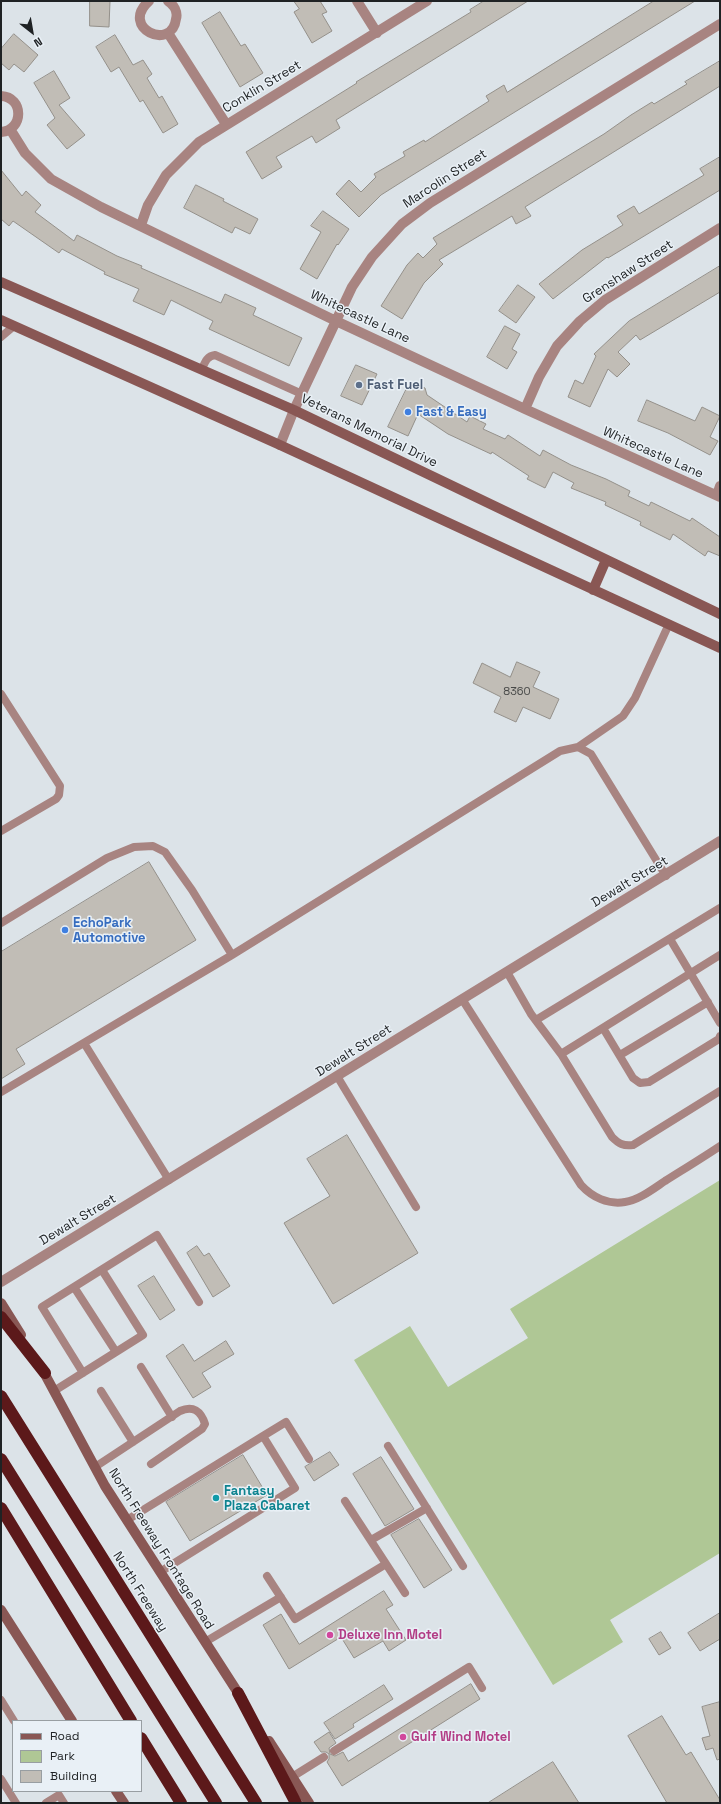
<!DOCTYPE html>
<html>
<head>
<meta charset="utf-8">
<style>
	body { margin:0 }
	#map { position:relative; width:721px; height:1804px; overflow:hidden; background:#dce3e8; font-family:"Space Grotesk",sans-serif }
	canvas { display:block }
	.frame { position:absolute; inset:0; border:2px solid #1f2224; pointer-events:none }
	.legend { position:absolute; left:12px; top:1720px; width:130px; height:72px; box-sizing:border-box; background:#e9f0f6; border:1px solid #989ea2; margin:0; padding:5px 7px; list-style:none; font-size:12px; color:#1f2224 }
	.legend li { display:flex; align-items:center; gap:8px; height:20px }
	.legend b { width:20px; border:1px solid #989ea2 }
	.north { position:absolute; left:12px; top:12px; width:40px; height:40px; -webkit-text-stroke:3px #e9f0f6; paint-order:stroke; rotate:149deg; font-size:11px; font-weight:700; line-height:16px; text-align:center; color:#1f2224 }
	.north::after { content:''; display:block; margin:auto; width:14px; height:18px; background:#1f2224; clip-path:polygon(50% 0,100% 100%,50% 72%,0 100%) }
</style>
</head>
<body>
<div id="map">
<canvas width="721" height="1804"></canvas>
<div class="frame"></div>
<ul class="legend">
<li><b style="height:5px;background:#895754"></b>Road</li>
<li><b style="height:11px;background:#afc795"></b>Park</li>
<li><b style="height:11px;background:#c1bdb6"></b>Building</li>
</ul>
<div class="north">N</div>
</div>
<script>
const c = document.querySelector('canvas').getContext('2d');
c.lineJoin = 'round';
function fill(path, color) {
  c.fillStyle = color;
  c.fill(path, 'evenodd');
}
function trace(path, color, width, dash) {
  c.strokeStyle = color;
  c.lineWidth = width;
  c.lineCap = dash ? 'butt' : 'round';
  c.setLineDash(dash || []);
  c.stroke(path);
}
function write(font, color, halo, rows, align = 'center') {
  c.font = font + ' "Space Grotesk",sans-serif';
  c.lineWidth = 3;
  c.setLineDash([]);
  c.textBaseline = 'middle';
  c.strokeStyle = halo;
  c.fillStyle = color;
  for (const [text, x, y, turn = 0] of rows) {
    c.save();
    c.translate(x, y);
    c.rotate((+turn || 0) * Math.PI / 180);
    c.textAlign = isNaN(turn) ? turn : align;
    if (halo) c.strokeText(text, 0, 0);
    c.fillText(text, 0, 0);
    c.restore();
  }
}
const green = new Path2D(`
	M720,1180V1553L610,1620L623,1642L553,1685L354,1360L410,1326L448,1387L528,1338L510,1309Z`);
const building = new Path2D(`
	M90,1H110L109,27L90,26Z
	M294,1H320L327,12L322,14L332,31L312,43L294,12L299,9Z
	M484,1H528L336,120L340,128L316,143L312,136L276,157L282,167L262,179L246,152L357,83L356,82L471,12L470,10Z
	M654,1H695L411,176L381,195L359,217L336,194L349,180L361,192L376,177L374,174L405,156L403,152L424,140L425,142L489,101L486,96L504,85L507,92Z
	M220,12L241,46L245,44L263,73L240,87L202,23Z
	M14,34L38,55L24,72L14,64L9,70L1,63V49Z
	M115,35L133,65L143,60L152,74L147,78L159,98L162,96L178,124L163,133L143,100L140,102L119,67L111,72L96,47Z
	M720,61V86L525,207L531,216L516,224L512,216L439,260L443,264L424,283L402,319L381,306L407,265L418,253L423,258L437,244L433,238L604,134L631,115L652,102L654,104L687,84L685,82Z
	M54,71L70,98L59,105L85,135L67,149L47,125L55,118L34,83Z
	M720,157V190L608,258L607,257L553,299L539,284L582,250L623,225L617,216L634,206L639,214L704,175L700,169Z
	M1,170L22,196L26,191L41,205L35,212L74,241L77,235L117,256L142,266L141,268L221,303L225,294L256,308L253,315L302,338L289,366L209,329L213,321L171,300L164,315L133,301L139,289L104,274L105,272L62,249L59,253L13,221L9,226L1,219Z
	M196,185L224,199L223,201L258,219L250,234L235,227L232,233L184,208Z
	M323,211L349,229L338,245L337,244L317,279L300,269L321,232L311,226Z
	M720,266V292L640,340L636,335L618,352L630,364L617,377L608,369L590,407L568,397L575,380L583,384L596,356L594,354L629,321Z
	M518,285L535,297L516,323L499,311Z
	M505,326L520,334L512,349L517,352L507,369L487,357Z
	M356,365L377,374L362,405L341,396Z
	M410,382L425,388L427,395L467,422L470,416L486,424L483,429L505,439L508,435L540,456L543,450L571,465L606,479L630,491L628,496L649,506L651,502L690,521L692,518L720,537V556L708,551L705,556L673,534L670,540L640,525L641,522L605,505L606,502L571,488L574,483L553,472L545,488L527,479L529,476L492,452L491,454L448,434L418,414L408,436L388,427Z
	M647,400L695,421L702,407L720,416L710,437L718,441L710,455L668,433L638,421Z
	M517,662L540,672L533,687L559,699L550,719L523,707L516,722L494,712L501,697L473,683L482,663L510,677Z
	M149,862L196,940L16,1049L25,1064L1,1079V952Z
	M347,1135L418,1253L333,1304L284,1223L330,1196L307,1159Z
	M197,1246L204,1256L209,1253L230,1286L213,1297L187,1253Z
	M154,1276L175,1310L160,1320L138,1286Z
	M226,1341L234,1354L202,1373L211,1387L193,1398L166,1356L183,1344L194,1361Z
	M330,1452L339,1465L314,1481L305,1467Z
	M243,1455L267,1495L190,1541L166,1502Z
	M381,1457L414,1509L385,1526L353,1474Z
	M419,1519L452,1570L424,1588L391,1535Z
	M384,1591L393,1605L386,1609L406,1640L389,1651L383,1641L354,1658L341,1637L289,1669L263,1625L281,1614L299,1644Z
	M720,1613V1639L700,1651L688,1633Z
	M661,1632L671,1648L659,1655L649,1639Z
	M471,1684L480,1699L342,1786L327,1762L329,1759V1754L326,1752H321L314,1742L329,1732L336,1743L329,1748L330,1754L335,1756L343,1752L348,1761Z
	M384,1685L393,1699L353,1724L354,1727L335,1739L324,1723Z
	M720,1702V1759L717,1760L713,1748L706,1750L702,1738L710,1736L702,1707Z
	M662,1716L686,1755L691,1752L720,1800V1803H667L628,1736Z
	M553,1762L579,1803H488Z`);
const service = new Path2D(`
	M1,337L14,326
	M202,369C205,362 207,356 215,355L302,394
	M1,694L60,786L59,795L56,799L1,831
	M578,747L623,716L635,698L669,624
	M1,923L107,858L134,847L153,846L165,852L192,890L232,955
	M670,939L720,1023
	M507,972L531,1014L561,1054L612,1137C619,1144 623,1146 633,1145L720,1091
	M462,999L581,1185C592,1197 608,1205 625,1202C639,1200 653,1189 665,1181C684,1169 702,1158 720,1146
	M536,1020L720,908
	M603,1028L633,1078L640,1083L649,1082L719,1039L720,1036
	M84,1043L169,1180
	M561,1054L720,955
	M620,1055L708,1002
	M337,1076L416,1207
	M1,1092L232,955L560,751L578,747L591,754L666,876
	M74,1287L116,1352
	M141,1367L172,1417
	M83,1373L42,1307L157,1235L199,1302
	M54,1391L143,1335L102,1270
	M101,1391L133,1442
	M263,1436L286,1422L309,1459
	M388,1446L463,1566
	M95,1467L180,1411C193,1405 201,1411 205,1424L202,1429L151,1464
	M345,1501L405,1593
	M127,1520L263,1436L295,1488L160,1572
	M371,1540L427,1508
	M267,1576L295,1619L386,1564
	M205,1642L281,1597
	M1,1700L14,1721
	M334,1751L469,1667L482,1688
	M292,1777L324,1757
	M1,1779L16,1803
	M46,1803L59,1795L64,1803`);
const minor = new Path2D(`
	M149,1C119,28 172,52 176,19C178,12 174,5 168,1
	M357,1L377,33
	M168,33L226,124
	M1,96C24,97 24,130 1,132
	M10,129L25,153L51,179L101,207L336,321L525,409L720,497
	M141,225L148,205L166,175L199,142L427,1
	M525,409L539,377L557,346L580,321L605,300L720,228
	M280,445L294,410L352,287L372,257L402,224L430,203L720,24
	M717,495L720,486`);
const tertiary = new Path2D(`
	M1,1282L720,841`);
const secondary = new Path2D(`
	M1,282L294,410L720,614
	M1,320L280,445L720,648
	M593,590L606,560
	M1,1303L21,1335
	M41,1367L105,1486L242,1699
	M1,1610L72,1721
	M269,1741L309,1803
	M116,1791L124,1803`);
const motorway = new Path2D(`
	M1,1317L45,1373
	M1,1396L256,1803
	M1,1459L216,1803
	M1,1508L131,1721
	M238,1693L296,1803
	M141,1738L181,1803`);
const markers = [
	[359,385,4,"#5c6f8a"],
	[408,412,4,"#3f7fe0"],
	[65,930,4,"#3f7fe0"],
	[216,1498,4,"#0f9aa8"],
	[330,1635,4,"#d1479c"],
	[403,1737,4,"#d1479c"]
];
const numberNames = [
	["8360",517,692]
];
const streetNames = [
	["Conklin Street",262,87,-31],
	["Marcolin Street",445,179,-33],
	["Grenshaw Street",628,272,-33],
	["Whitecastle Lane",360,317,25],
	["Veterans Memorial Drive",369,431,26],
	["Whitecastle Lane",653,453,24],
	["Dewalt Street",630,882,-31],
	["Dewalt Street",354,1051,-32],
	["Dewalt Street",78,1220,-31],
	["North Freeway Frontage Road",161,1549,58],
	["North Freeway",140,1592,58]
];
const serviceNames = [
	["Fast Fuel",367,385]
];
const shopNames = [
	["Fast & Easy",416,412],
	["EchoPark",73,923],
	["Automotive",73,938]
];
const cultureNames = [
	["Fantasy",224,1491],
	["Plaza Cabaret",224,1506]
];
const hotelNames = [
	["Deluxe Inn Motel",338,1635],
	["Gulf Wind Motel",411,1737]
];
fill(green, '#afc795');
fill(building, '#c1bdb6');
trace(building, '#94908a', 1);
trace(service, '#a88481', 8);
trace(minor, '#a88481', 10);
trace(tertiary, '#a88481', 10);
trace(secondary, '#895754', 10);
trace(motorway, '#5c191a', 12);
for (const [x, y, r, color] of markers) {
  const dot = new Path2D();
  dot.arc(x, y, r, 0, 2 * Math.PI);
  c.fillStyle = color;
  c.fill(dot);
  trace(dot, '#e9f0f6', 1.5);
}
write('11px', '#484948', null, numberNames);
write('13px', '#1f2224', '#e9f0f6', streetNames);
write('bold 13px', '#4e5e75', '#e9f0f6', serviceNames, 'left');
write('bold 13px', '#366cbe', '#e9f0f6', shopNames, 'left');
write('bold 13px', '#0d838f', '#e9f0f6', cultureNames, 'left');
write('bold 13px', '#b23c85', '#e9f0f6', hotelNames, 'left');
</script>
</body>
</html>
